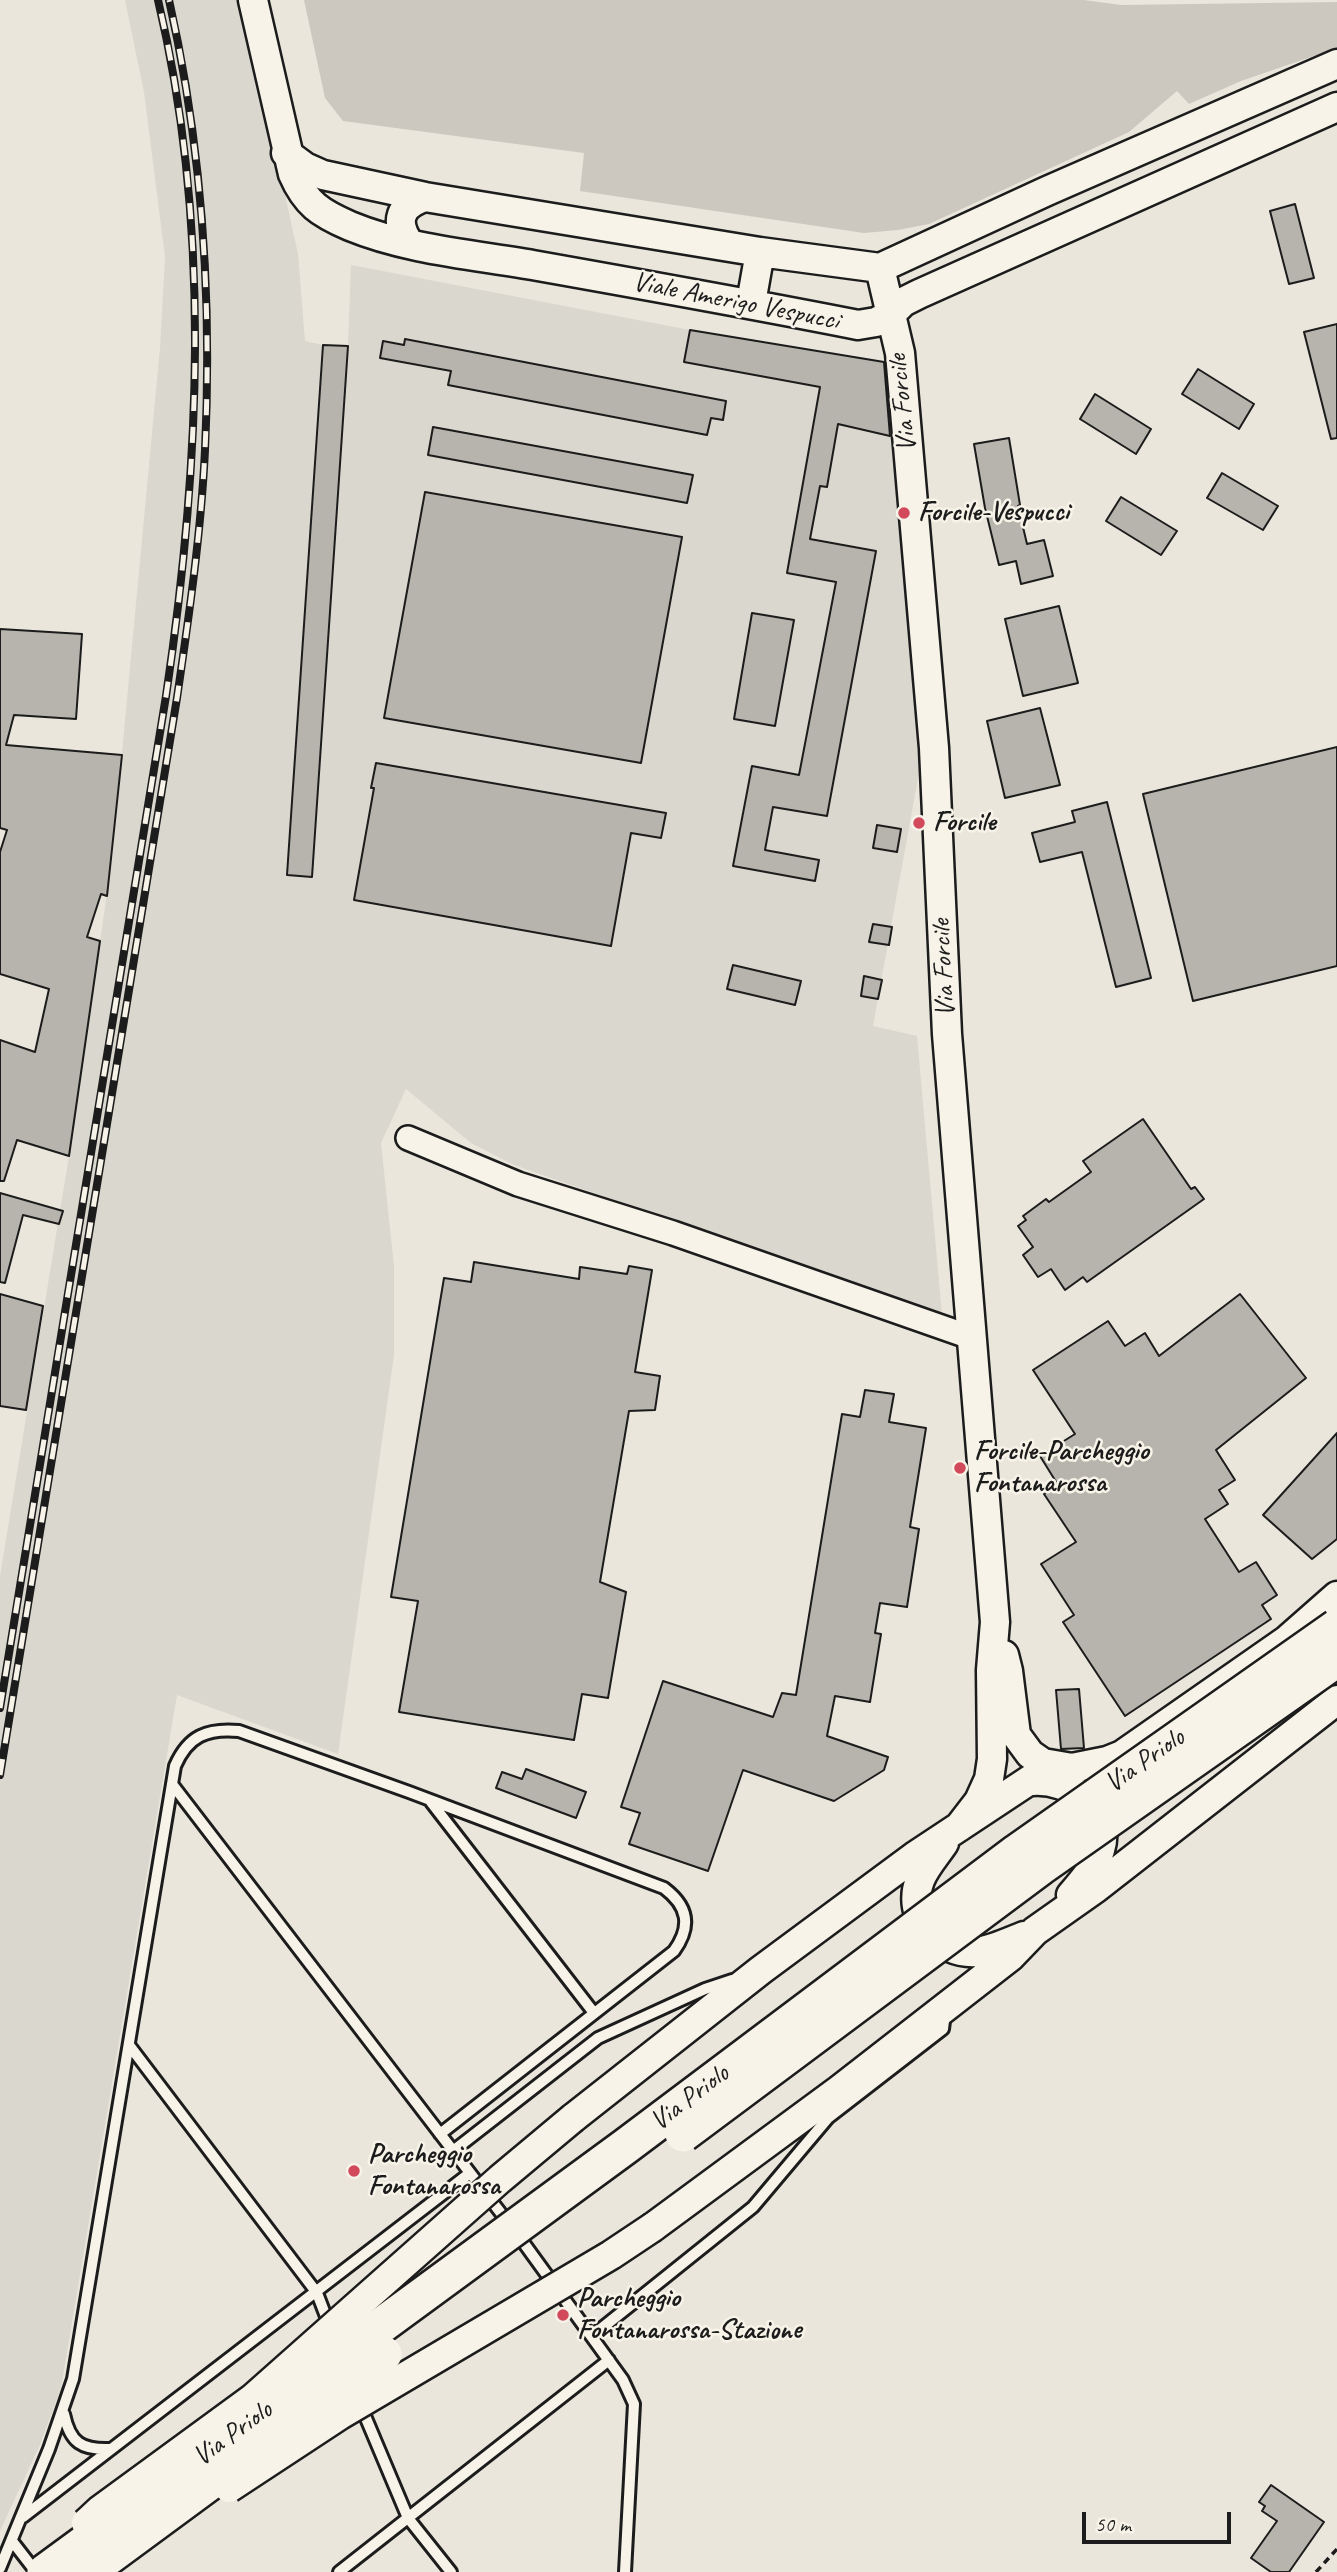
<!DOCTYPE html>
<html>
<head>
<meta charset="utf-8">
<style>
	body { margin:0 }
	#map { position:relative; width:1337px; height:2572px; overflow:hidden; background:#eae6dc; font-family:Caveat,sans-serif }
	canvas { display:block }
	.scale { position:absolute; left:1082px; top:2512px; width:149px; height:32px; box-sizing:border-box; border:4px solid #1c1c1c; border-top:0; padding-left:9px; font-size:21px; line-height:24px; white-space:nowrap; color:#1c1c1c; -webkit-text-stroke:5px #f7f3e8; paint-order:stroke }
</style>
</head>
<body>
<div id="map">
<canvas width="1337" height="2572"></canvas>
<div class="scale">50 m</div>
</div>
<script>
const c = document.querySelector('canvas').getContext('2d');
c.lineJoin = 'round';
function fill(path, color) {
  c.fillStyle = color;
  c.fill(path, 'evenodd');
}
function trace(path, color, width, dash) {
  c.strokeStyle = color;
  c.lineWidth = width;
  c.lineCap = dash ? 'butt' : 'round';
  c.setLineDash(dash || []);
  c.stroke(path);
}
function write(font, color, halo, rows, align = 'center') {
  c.font = font + ' Caveat,sans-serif';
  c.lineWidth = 5;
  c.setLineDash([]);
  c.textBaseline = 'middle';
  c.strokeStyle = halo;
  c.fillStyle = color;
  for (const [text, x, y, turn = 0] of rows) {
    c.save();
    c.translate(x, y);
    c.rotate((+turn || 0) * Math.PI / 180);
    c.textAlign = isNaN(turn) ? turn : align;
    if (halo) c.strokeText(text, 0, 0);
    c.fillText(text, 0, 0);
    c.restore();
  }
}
const built = new Path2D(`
	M125,0H242L298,254L305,341L323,345L287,875L312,876L348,346L351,265L690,330L887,363L891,436L920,767L873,1026L917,1036L942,1315L514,1165L471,1143L406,1089L381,1143L394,1266V1355L338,1754L177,1695L61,2388L39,2447L0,2531V1576L69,1156L112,859L160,348L165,257L144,92Z`);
const green = new Path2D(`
	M304,0H1084L1121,5L1337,2V48L1241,81L1189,104L1177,91L1129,132L929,224L898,230L864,233L580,191L584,153L343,121L325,98Z`);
const building = new Path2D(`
	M1295,204L1314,278L1289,284L1270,211Z
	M1337,324V438L1331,439L1304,332Z
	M690,330L884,362L890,436L838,424L827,487L820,486L810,539L876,551L827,816L773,807L765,850L819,860L815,881L733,866L752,766L799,775L836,582L787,573L820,387L684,362Z
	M405,339L726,401L723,420L711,418L707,435L448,385L451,371L380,358L383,341L404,345Z
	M323,345L348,346L312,877L287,875Z
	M1198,369L1254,404L1239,429L1182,394Z
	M1095,394L1151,429L1136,454L1080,419Z
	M433,427L693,475L687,503L428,455Z
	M1009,438L1020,505L1018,506L1027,544L1044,540L1053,576L1021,584L1016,561L999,565L985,508L974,444Z
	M1222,473L1278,506L1263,530L1207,498Z
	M425,492L682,537L641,763L384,718Z
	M1121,497L1177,531L1161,555L1106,521Z
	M1059,606L1078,683L1023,696L1005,619Z
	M752,613L794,620L775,726L734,719Z
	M0,629L82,634L76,719L14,715L6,745L122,755L107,896L101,894L87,937L100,941L69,1156L17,1140L4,1181H0V1040L35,1052L49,989L0,974V852L7,830L0,828Z
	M1040,708L1060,785L1005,798L987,721Z
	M1337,747V966L1193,1001L1143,794Z
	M376,763L666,813L661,838L631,833L611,946L354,900L374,788H371Z
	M1107,802L1151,978L1116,987L1082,852L1040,862L1032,833L1075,822L1072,811Z
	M877,825L901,829L897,852L873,848Z
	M873,924L892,927L889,945L869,942Z
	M733,965L801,981L795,1005L727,989Z
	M864,976L882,980L878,999L861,996Z
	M1143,1119L1191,1189L1195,1187L1204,1199L1087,1282L1083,1277L1065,1290L1051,1269L1038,1277L1023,1255L1033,1247L1018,1226L1026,1220L1023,1216L1046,1199L1049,1202L1091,1172L1083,1161Z
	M0,1193L63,1211L59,1224L23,1215L5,1283L0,1282Z
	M474,1262L579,1279L580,1267L627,1274L629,1266L652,1270L635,1372L660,1376L655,1410L629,1411L600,1582L626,1592L608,1698L582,1694L574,1740L399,1712L418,1601L391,1597L444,1278L471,1282Z
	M0,1294L43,1306L26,1410L0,1406Z
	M1240,1294L1306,1378L1216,1450L1235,1480L1219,1490L1228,1504L1205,1519L1239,1572L1256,1562L1277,1595L1262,1605L1271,1619L1125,1716L1063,1622L1074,1615L1041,1564L1076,1542L1044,1494L1058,1485L1040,1456L1075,1434L1033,1370L1108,1321L1125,1346L1145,1333L1159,1356Z
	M865,1390L894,1394L889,1422L926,1428L910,1527L919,1529L907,1607L880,1603L875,1633L881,1634L870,1702L835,1696L827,1736L888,1757L884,1770L834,1801L743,1770L708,1871L629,1844L640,1813L621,1807L663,1681L773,1717L782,1693L796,1695L842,1414L860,1417Z
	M1337,1433V1539L1312,1559L1263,1515Z
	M1079,1689L1084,1748L1061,1749L1056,1690Z
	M526,1769L586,1792L576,1818L496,1788L502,1772L522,1779Z
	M1271,2485L1324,2522L1289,2572H1271L1251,2558L1277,2521L1262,2511L1265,2506L1259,2502Z`);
const path = new Path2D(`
	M1316,2572L1337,2549`);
const service = new Path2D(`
	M172,1784L523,2242L623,2380L634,2404L625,2572
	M431,1802L594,2013
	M129,2045L317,2293L330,2327
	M453,2151L598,2038L705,1989L732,1980
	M592,2336L753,2207L828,2118L943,2029L945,2013
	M360,2404L408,2518L451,2572
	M64,2414C70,2443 82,2450 110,2449
	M23,2517L470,2173
	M12,2541L36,2572
	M0,2568L49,2449L73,2379L175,1766C188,1736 207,1728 239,1731L409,1792L664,1888C688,1906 692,1926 674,1951L440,2134
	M339,2572L609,2360`);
const minor = new Path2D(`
	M408,1138L518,1184L673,1233L970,1337`);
const tertiary = new Path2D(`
	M253,0L293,174C306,204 320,213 350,226C408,250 476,255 538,266C645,285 752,304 858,325L876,322L890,315L903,302L919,294L1337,107
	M286,153L305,167L323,175L425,197L760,252L880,268L1047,191L1337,64
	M409,243C394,221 400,205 425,197
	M880,268L900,353L918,562L934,748L947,1034L995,1622L991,1670L992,1759L989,1779L979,1801L959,1827
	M751,303L760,252
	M1004,1655L1008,1671L1016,1735L1030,1754L1043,1763L1072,1768L1107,1761L1122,1755L1287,1640L1337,1596
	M1032,1781C1070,1778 1113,1808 1100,1850C1095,1868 1083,1881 1071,1895
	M944,1843C936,1855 925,1867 920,1880C905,1917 938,1955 977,1952C992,1950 1009,1942 1024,1936
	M573,2118L761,1970L915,1856L1051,1766
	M653,2227L839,2090L1010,1957L1035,1931L1096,1888L1337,1700`);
const rail = new Path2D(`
	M0,1708L166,696C200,467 212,228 158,0
	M0,1775L177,698C189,616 201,533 205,450C212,301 202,146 169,0`);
const tertiaryBridge = new Path2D(`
	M229,2488L340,2415L611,2255L653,2227
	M86,2523L100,2510L253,2398L500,2179L573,2118`);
const primaryBridge = new Path2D(`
	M683,2134L1041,1867L1337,1659
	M45,2572L626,2146L1017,1852L1337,1627
	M88,2572L384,2354`);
const markers = [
	[904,513,7,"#d1495b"],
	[919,823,7,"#d1495b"],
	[960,1468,7,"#d1495b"],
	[354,2171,7,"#d1495b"],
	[563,2315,7,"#d1495b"]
];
const streetNames = [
	["Viale Amerigo Vespucci",736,302,11],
	["Via Forcile",903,403,-96],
	["Via Forcile",944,968,-93],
	["Via Priolo",1145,1761,-35],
	["Via Priolo",690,2098,-37],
	["Via Priolo",233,2434,-36]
];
const poiNames = [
	["Forcile-Vespucci",918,513],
	["Forcile",933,823],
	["Forcile-Parcheggio",974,1452],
	["Fontanarossa",974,1484],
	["Parcheggio",368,2155],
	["Fontanarossa",368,2187],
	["Parcheggio",577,2299],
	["Fontanarossa-Stazione",577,2331]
];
fill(built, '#dad7ce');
fill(green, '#ccc8c0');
fill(building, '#b6b4ac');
trace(building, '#1c1c1c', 2);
trace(service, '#1c1c1c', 16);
trace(minor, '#1c1c1c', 28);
trace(tertiary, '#1c1c1c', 33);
trace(path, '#1c1c1c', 3.5, [7, 5]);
trace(service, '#f7f3e8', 10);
trace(minor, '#f7f3e8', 23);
trace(tertiary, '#f7f3e8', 28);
trace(rail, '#1c1c1c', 8);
trace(rail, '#f7f3e8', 5, [16]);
trace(tertiaryBridge, '#1c1c1c', 33, []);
trace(primaryBridge, '#1c1c1c', 40, []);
trace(tertiaryBridge, '#f7f3e8', 28);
trace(primaryBridge, '#f7f3e8', 35);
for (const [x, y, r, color] of markers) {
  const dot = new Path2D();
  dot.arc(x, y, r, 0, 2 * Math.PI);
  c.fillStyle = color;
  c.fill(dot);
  trace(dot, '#f7f3e8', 2.5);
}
write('28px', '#1c1c1c', '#f7f3e8', streetNames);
write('bold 28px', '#1c1c1c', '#f7f3e8', poiNames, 'left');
</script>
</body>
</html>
